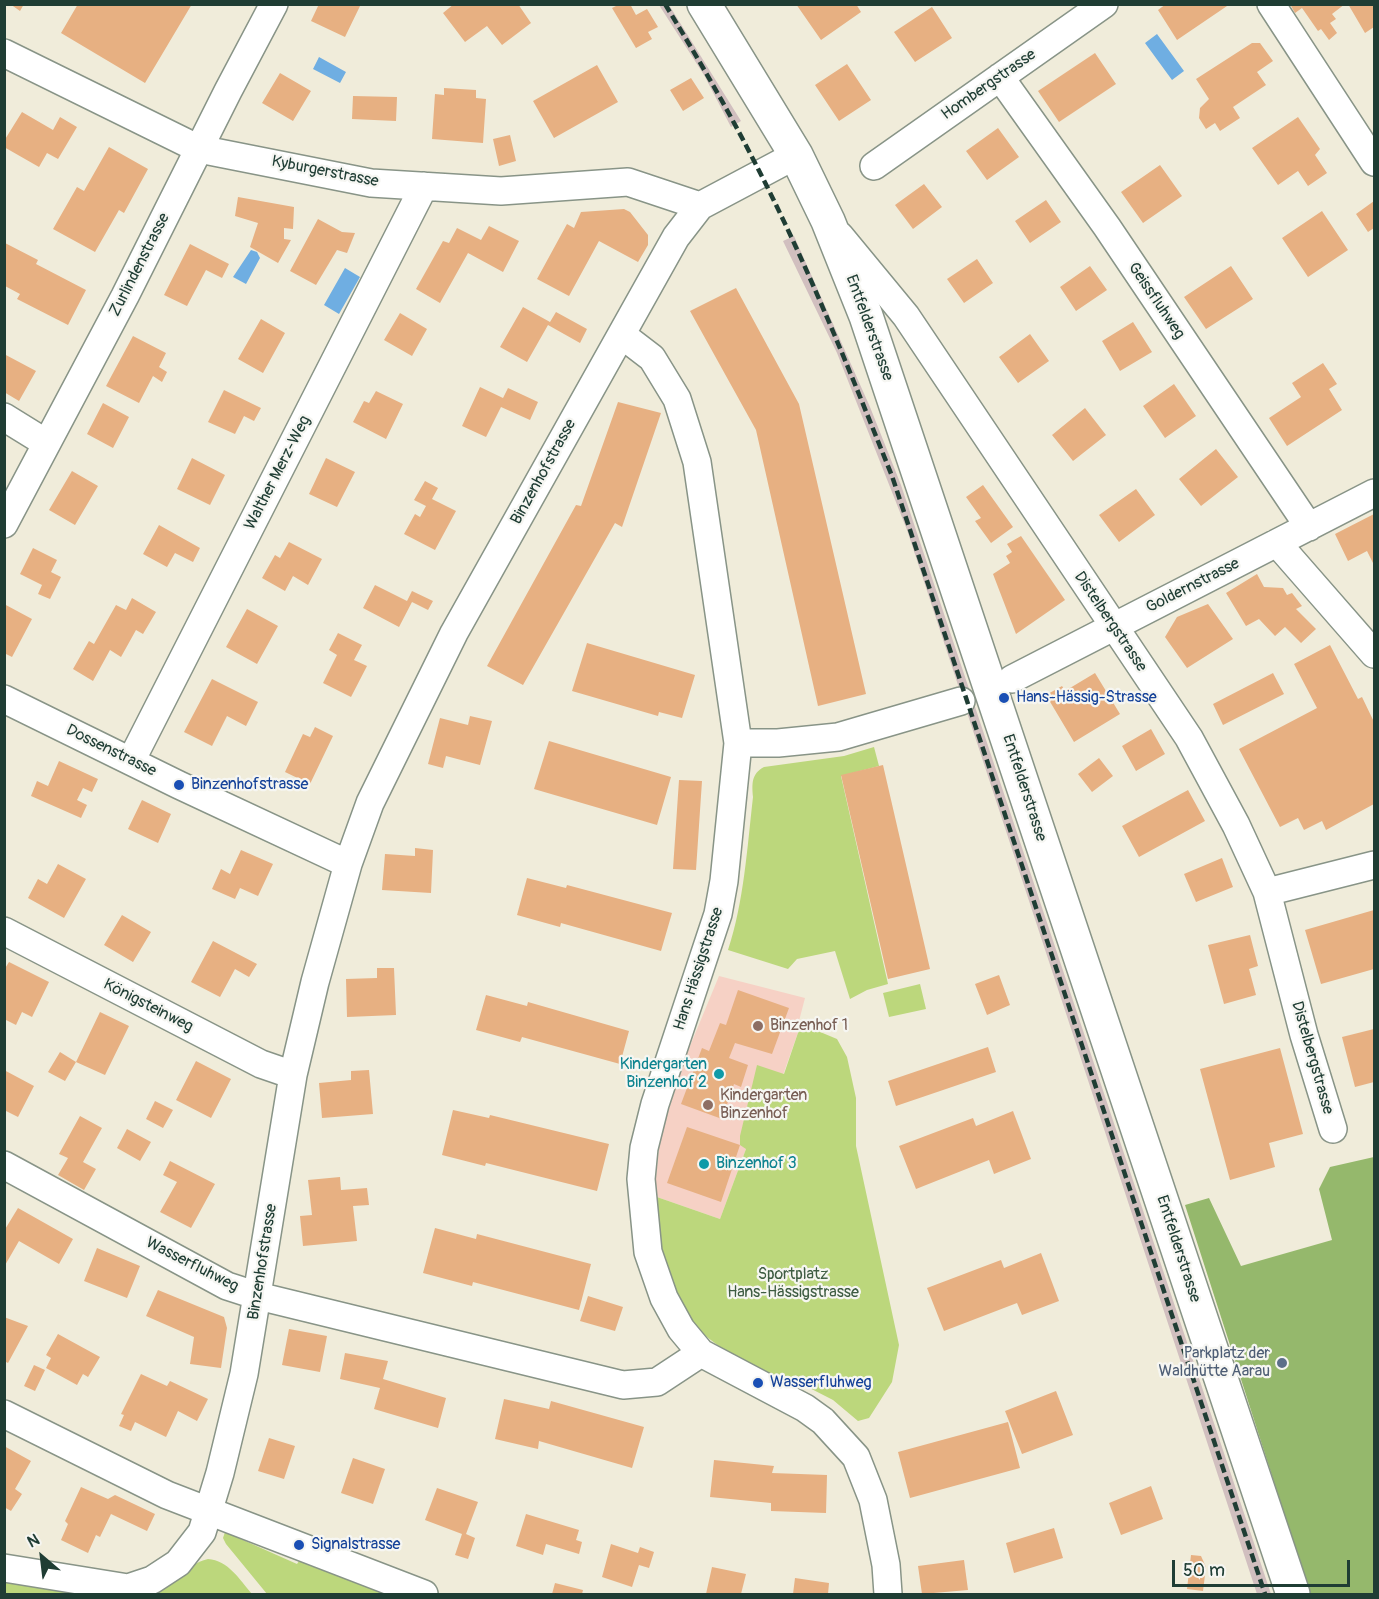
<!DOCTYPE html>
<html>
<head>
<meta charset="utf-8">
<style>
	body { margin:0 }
	#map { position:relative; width:1379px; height:1599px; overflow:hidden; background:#f0ecda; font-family:Pangolin,sans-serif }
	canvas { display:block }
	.frame { position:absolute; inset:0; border:6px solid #1f3d34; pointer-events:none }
	.north { position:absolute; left:12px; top:1527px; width:60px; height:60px; -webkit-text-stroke:4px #f6f6f2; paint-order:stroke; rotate:332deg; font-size:16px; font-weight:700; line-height:24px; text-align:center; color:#1f3d34 }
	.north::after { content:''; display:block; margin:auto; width:21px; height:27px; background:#1f3d34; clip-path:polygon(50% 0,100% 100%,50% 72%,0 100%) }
	.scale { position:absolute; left:1172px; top:1560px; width:178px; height:27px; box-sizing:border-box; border:3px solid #1f3d34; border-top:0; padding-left:8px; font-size:18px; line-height:21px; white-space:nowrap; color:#1f3d34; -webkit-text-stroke:4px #f6f6f2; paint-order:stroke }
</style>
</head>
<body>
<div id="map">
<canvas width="1379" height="1599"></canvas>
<div class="frame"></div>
<div class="north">N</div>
<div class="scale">50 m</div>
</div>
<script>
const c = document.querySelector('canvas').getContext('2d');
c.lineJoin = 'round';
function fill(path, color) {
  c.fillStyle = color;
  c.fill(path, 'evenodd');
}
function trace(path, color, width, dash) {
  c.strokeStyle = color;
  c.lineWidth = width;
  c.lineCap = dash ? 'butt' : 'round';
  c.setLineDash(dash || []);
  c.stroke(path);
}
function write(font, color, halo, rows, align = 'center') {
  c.font = font + ' Pangolin,sans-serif';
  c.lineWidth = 4.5;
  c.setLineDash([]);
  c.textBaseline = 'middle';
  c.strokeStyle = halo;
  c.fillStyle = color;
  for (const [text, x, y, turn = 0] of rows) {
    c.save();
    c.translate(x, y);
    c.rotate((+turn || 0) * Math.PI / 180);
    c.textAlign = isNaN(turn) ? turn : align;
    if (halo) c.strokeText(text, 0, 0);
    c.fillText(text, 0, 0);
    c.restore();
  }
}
const built = new Path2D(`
	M719,976L805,998L799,1021L801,1024L783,1075L757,1066L746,1149L720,1219L654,1196L660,1138L683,1063Z`);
const industrial = new Path2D(`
	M659,5H669L741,121L731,127L704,75Z
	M794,236L870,407L901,485L1271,1594H1257L907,530L837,353L783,241Z`);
const green = new Path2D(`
	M874,747L879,766L841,776L888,984L867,990L850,999L835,951L797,959L788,969L728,950C744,901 747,849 753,797C752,784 751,774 764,767L844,756Z
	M920,984L926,1009L889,1017L883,993Z
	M801,1024L837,1039L847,1057L856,1098V1146L899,1345L892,1382L869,1418L858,1421L833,1400L792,1379L786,1386C732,1356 677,1330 662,1265C657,1242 657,1218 654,1196L720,1219L746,1149L740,1145V1136L757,1065L784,1074Z
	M225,1532L297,1564L301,1558L396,1594H267L226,1544L223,1538Z
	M208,1559C228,1560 240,1580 252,1594H147C173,1589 184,1564 208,1559Z
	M4,1577L100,1594H5Z`);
const forest = new Path2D(`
	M1374,1157V1594H1310L1185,1205L1209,1198L1241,1266L1332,1240L1319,1189L1330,1167Z`);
const water = new Path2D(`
	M1157,34L1184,71L1172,80L1145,43Z
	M319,57L346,72L340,83L313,69Z
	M251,250L257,252L260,258L246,284L233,277Z
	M345,268L360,277L339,314L324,305Z`);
const building = new Path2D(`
	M10,4H24L20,11Z
	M78,4H192L145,83L61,33Z
	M319,4H361L345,37L311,21Z
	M454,4H518L531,23L502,45L487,26L465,42L443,13Z
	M620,4H630L636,15L647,9L658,27L648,32L652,39L636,48L612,8Z
	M796,4H856L861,12L821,40Z
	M1166,4H1230L1177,40L1158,10Z
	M1290,4H1345L1332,14L1336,19L1330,23L1337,33L1329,40L1321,29L1318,31L1302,8L1295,13Z
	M1348,4H1374V27L1365,33Z
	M932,7L952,38L915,62L894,32Z
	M1252,43H1260L1273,61L1257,72L1266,85L1233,107L1240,118L1220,131L1215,123L1206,129L1199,118L1200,108L1209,99L1196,79Z
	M1095,53L1116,84L1059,122L1038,91Z
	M847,64L871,100L839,121L815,85Z
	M597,65L618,102L554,138L533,101Z
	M280,73L311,91L293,121L262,103Z
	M691,78L704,98L683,111L670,90Z
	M444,88L476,90V98L486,99L483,143L432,139L435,94L444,95Z
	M353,96L397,97L396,121L352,119Z
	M22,112L53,130L60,117L77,127L58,159L47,153L39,167L4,147V141Z
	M1298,117L1320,149L1315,155L1327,173L1308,186L1298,171L1278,185L1252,148Z
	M998,128L1019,157L987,180L966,151Z
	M510,135L516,161L499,166L493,139Z
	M109,147L148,169L124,213L119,210L95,252L53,229L77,187L84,191Z
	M1160,165L1182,196L1143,223L1121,192Z
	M924,184L942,207L913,229L895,205Z
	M238,197L294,207L293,229L284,228V239L291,240L278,263L250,247L258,223L235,216Z
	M1046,200L1061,222L1030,243L1015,221Z
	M1374,201V228L1368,232L1356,214Z
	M624,209L630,212L648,235V245L638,262L599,241L569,296L537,279L567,224L574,228L581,212Z
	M1322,211L1348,250L1308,277L1282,238Z
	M318,219L342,232L355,233L347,253L337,250L316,285L290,271Z
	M489,226L519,241L503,272L468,253L440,303L416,289L443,241L449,243L457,228L481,240Z
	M5,243L38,260L36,264L86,290L68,325L17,299L20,294L5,286Z
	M190,244L229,264L222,278L206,270L187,306L164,295Z
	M977,259L993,283L964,303L947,279Z
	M1090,266L1107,290L1076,311L1060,287Z
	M1231,266L1253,299L1206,329L1184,297Z
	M736,288L799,404L866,694L818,706L756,430L690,311Z
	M523,307L550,322L556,312L587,329L580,343L548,325L527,362L500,347Z
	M400,313L427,329L412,356L384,340Z
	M261,319L285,333L263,373L238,359Z
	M1133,322L1152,352L1120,371L1102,341Z
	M1030,334L1049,361L1018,383L999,357Z
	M133,336L166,353L159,367L167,372L162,382L153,376L139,403L106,386Z
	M4,354L36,371L19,401L4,392Z
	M1323,363L1337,384L1329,389L1342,410L1287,446L1269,418L1301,397L1292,383Z
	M1174,384L1196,416L1165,438L1143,406Z
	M480,387L503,398L508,388L538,402L530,420L501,407L486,437L462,426Z
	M224,390L261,408L254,421L244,416L235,434L208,422Z
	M376,391L403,404L386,439L353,422L364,401L369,403Z
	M618,402L661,413L622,527L615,523L523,685L487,666L576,505L581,506Z
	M103,403L129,417L113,448L87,434Z
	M1085,408L1106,435L1073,461L1052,435Z
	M1216,449L1238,477L1201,506L1179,479Z
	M192,458L225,475L210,505L177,489Z
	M326,458L355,472L337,507L309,494Z
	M72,471L98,486L75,525L49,510Z
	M425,481L438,488L432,499L456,511L435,550L404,534L415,514L420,517L426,506L414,500Z
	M983,485L1013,527L991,543L975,521L981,518L966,497Z
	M1136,489L1155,515L1119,542L1099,515Z
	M1374,514V565L1367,551L1348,561L1335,534Z
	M159,525L200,548L193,562L175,553L167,567L143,554Z
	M1021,536L1065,600L1016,634L993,574L1010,563L1006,556L1012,552L1007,544Z
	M289,542L322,559L308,585L293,576L285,591L262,578L275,555L280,558Z
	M33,548L57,560L51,572L61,577L50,599L38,594L42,585L20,574Z
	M1257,574L1264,587L1283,588L1287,595L1292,593L1302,606L1296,609L1316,629L1301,643L1285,627L1275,636L1259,619L1246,626L1226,593Z
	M375,585L407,601L412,591L433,601L428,610L412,602L399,627L363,608Z
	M132,598L156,612L143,634L136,630L121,657L110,650L93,681L73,669L89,641L94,644L116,605L126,610Z
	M4,604L32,619L12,657L4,653Z
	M1208,604L1233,639L1187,668L1165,637L1177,617Z
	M247,609L278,626L257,664L226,647Z
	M338,633L362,645L354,660L367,666L351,697L323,683L337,655L329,650Z
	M587,643L695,675L682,718L659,712L658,716L572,691Z
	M1330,645L1358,699L1362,697L1374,722V804L1326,830L1322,821L1304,830L1298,818L1280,827L1239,749L1317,708L1294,664Z
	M1095,673L1120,714L1074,742L1046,695L1062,686L1065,691Z
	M1273,673L1284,694L1223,725L1213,704Z
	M212,679L258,702L246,726L227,716L212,746L184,732Z
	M470,716L492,721L480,765L446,756L443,768L428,764L440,718L468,725Z
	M315,727L333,736L310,784L285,772L303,734L310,737Z
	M1151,729L1165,754L1136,771L1122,746Z
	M549,741L671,777L657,825L534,789Z
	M1099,758L1113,776L1092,792L1078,774Z
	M59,761L98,779L92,792L83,788L77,800L87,805L81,818L31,796L37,781L48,786Z
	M883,765L930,969L888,979L841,775Z
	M679,780L702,781L696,870L673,869Z
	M1188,790L1205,821L1139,857L1122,826Z
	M142,800L171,814L158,843L128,829Z
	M415,848L433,850L431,893L382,890L385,854L415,856Z
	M241,850L273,864L258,896L240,888L235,899L212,889L221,869L230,874Z
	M1222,858L1233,887L1196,902L1184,874Z
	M58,864L86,879L64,918L28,898L38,879L47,884Z
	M527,878L566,888L567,885L672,913L661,951L561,923L560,927L517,915Z
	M1374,910V969L1321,984L1305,930Z
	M122,915L151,932L133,962L104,945Z
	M1250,935L1258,966L1249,969L1256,995L1224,1004L1208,945Z
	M213,941L257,964L249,977L235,969L220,997L191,982Z
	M9,962L49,982L32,1017L22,1012L16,1025L4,1019V970Z
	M377,968H394L396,1015L347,1017L346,979L377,978Z
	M999,975L1010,1005L987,1015L975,984Z
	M738,990L789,1008L772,1054L735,1043L729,1058L748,1065L741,1087L734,1084L722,1119L681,1104L702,1048L709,1051L720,1023L726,1025Z
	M486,995L527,1006L528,1002L629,1031L620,1064L522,1037L520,1042L476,1030Z
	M100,1012L129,1026L105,1075L76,1062Z
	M1374,1029V1082L1355,1087L1342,1037Z
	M988,1047L996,1072L896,1106L888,1081Z
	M1280,1048L1303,1134L1269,1143L1275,1167L1230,1180L1200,1069Z
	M60,1052L76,1062L65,1081L48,1072Z
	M196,1061L231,1079L211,1118L176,1100Z
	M4,1070L34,1086L18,1117L4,1110Z
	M369,1070L373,1114L322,1118L319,1083L351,1080V1071Z
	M155,1101L173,1110L163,1128L146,1119Z
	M453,1110L489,1118L490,1115L609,1144L597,1191L486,1163L485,1166L442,1155Z
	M1013,1111L1031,1159L994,1174L989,1160L916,1189L899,1146L973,1118L976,1126Z
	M80,1116L102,1128L83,1162L96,1169L84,1190L58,1175L68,1158L59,1154Z
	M687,1127L740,1145L721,1202L667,1183Z
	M127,1129L151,1142L140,1161L117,1148Z
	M170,1161L215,1184L191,1228L160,1212L177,1182L163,1175Z
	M340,1177L341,1190L367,1188L369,1205L353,1206L357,1241L303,1246L300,1216L312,1215L308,1180Z
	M18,1208L73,1239L59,1264L19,1241L4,1267V1231Z
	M435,1228L476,1239L477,1234L591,1264L579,1310L473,1282L472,1286L423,1273Z
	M97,1248L140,1266L127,1298L84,1281Z
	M1041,1253L1059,1301L1022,1315L1017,1303L944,1331L927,1288L1001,1260L1004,1268Z
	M158,1290L224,1317L227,1328L221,1368L190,1364L194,1337L146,1316Z
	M588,1296L623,1307L615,1331L580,1321Z
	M4,1317L28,1326L8,1363L4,1361Z
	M289,1329L327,1336L320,1372L282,1365Z
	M58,1334L100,1357L88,1377L83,1374L77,1385L46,1368L51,1358L46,1355Z
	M345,1353L388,1361L383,1379L446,1398L438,1428L374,1409L380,1388L340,1379Z
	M34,1365L45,1370L35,1391L24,1386Z
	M141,1374L167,1386L170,1381L208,1399L197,1421L178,1411L166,1437L135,1422L131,1431L119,1426L124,1415L121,1414Z
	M1056,1391L1073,1435L1022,1454L1005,1411Z
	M504,1399L549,1409L551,1401L644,1427L632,1468L539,1441L538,1449L495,1439Z
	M1008,1422L1020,1468L910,1498L898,1452Z
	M269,1438L295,1446L284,1479L258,1471Z
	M4,1446L31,1461L15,1489L22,1494L11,1511L4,1507Z
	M353,1458L385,1469L373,1504L341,1493Z
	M714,1460L774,1466L772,1473L827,1475L826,1513L771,1511V1503L710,1497Z
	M1151,1486L1163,1519L1121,1535L1109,1503Z
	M81,1487L108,1499L115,1495L155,1514L147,1531L111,1514L100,1537L96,1535L88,1553L61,1540L68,1524L65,1521Z
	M437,1488L478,1502L466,1534L475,1538L468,1559L455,1555L462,1534L425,1520Z
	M526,1514L579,1530L576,1540L582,1542L579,1554L546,1544L543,1555L516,1546Z
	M1054,1528L1063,1558L1014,1573L1006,1543Z
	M611,1544L638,1553L640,1547L654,1552L649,1568L639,1565L632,1587L602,1577Z
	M1191,1555L1201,1556L1206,1567L1203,1591L1187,1589Z
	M964,1560L968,1590L922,1594L918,1566Z
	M712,1567L746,1574L741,1594H706Z
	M795,1578L829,1583L828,1594H793Z
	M555,1583L583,1590L582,1594H552Z`);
const street = new Path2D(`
	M1271,4L1374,162
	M4,53L199,149L371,183L501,191L628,182L700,206
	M1000,77L1107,227L1309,527
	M874,166L1104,4
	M840,236L906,316L1189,738L1236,825L1267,892L1304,1035L1333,1129
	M622,335L652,358L677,399L697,462L738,743L724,881L718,914L655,1104L644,1148L641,1179L648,1252L664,1298L681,1329L701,1353L805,1408L823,1421L856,1457L873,1500L886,1565L888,1594
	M4,417L46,443
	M4,524L125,296L228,91L274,4
	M1277,543L1374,654
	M1012,679L1374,493
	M4,699L179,785L348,864
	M738,743H778L838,737L961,701
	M131,761L424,186
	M1267,892L1374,865
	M4,931L261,1064L293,1075
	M4,1165L227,1286L258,1296L623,1385L657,1382L701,1353
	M4,1414L167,1495L424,1594
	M4,1568L128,1588L152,1580L178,1563L202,1532L220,1473L244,1374L293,1075L315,982L348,864L370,803L454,633L676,237L700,206L796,155`);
const primary = new Path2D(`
	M704,4L796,155L828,221L866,316L1293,1594`);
const rail = new Path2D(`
	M665,4C696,55 726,106 753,159C806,261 849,369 892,476L1265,1594`);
const markers = [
	[1004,698,6,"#1a4fb4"],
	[179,785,6,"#1a4fb4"],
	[758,1026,6,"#8d6e63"],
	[719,1074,6,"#0f9aa8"],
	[708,1105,6,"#8d6e63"],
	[704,1164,6,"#0f9aa8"],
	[1282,1363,6,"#5c6f8a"],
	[758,1383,6,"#1a4fb4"],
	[299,1545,6,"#1a4fb4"]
];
const streetNames = [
	["Hombergstrasse",989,85,-35],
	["Kyburgerstrasse",325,172,11],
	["Zurlindenstrasse",140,265,-63],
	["Geissfluhweg",1156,301,56],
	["Entfelderstrasse",869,328,70],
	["Binzenhofstrasse",544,472,-61],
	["Walther Merz-Weg",278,473,-63],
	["Goldernstrasse",1193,586,-27],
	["Distelbergstrasse",1110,622,56],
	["Dossenstrasse",111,751,26],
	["Entfelderstrasse",1024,788,72],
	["Hans Hässigstrasse",699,969,-72],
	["Königsteinweg",148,1006,27],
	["Distelbergstrasse",1312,1058,74],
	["Entfelderstrasse",1178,1249,72],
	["Binzenhofstrasse",263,1262,-81],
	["Wasserfluhweg",192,1265,27]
];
const transitNames = [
	["Hans-Hässig-Strasse",1016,698],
	["Binzenhofstrasse",191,785],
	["Wasserfluhweg",770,1383],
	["Signalstrasse",311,1545]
];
const educationNames = [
	["Binzenhof 1",770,1026],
	["Kindergarten",720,1096],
	["Binzenhof",720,1114]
];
const cultureNames = [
	["Kindergarten",707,1065],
	["Binzenhof 2",707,1083],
	["Binzenhof 3",716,1164,"left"]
];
const parkNames = [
	["Sportplatz",793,1275],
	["Hans-Hässigstrasse",793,1293]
];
const serviceNames = [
	["Parkplatz der",1270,1354],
	["Waldhütte Aarau",1270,1372]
];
fill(built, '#f6d1c5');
fill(industrial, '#d1bfbf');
fill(green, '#bcd77c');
fill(forest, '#95b86c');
fill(water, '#6faee2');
fill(building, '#e7b082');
trace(street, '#889487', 30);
trace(primary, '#889487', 36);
trace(street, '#fff', 27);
trace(primary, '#fff', 33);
trace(rail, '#1f3d34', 4.5, [9, 4.5]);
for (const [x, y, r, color] of markers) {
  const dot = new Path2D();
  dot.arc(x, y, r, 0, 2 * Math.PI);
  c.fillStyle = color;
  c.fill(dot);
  trace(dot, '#f6f6f2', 2);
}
write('16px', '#1f3d34', '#f6f6f2', streetNames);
write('16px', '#164399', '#f6f6f2', transitNames, 'left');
write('16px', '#785e54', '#f6f6f2', educationNames, 'left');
write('16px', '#0d838f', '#f6f6f2', cultureNames, 'right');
write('16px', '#3e5c42', '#f6f6f2', parkNames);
write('16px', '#4e5e75', '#f6f6f2', serviceNames, 'right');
</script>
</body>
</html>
